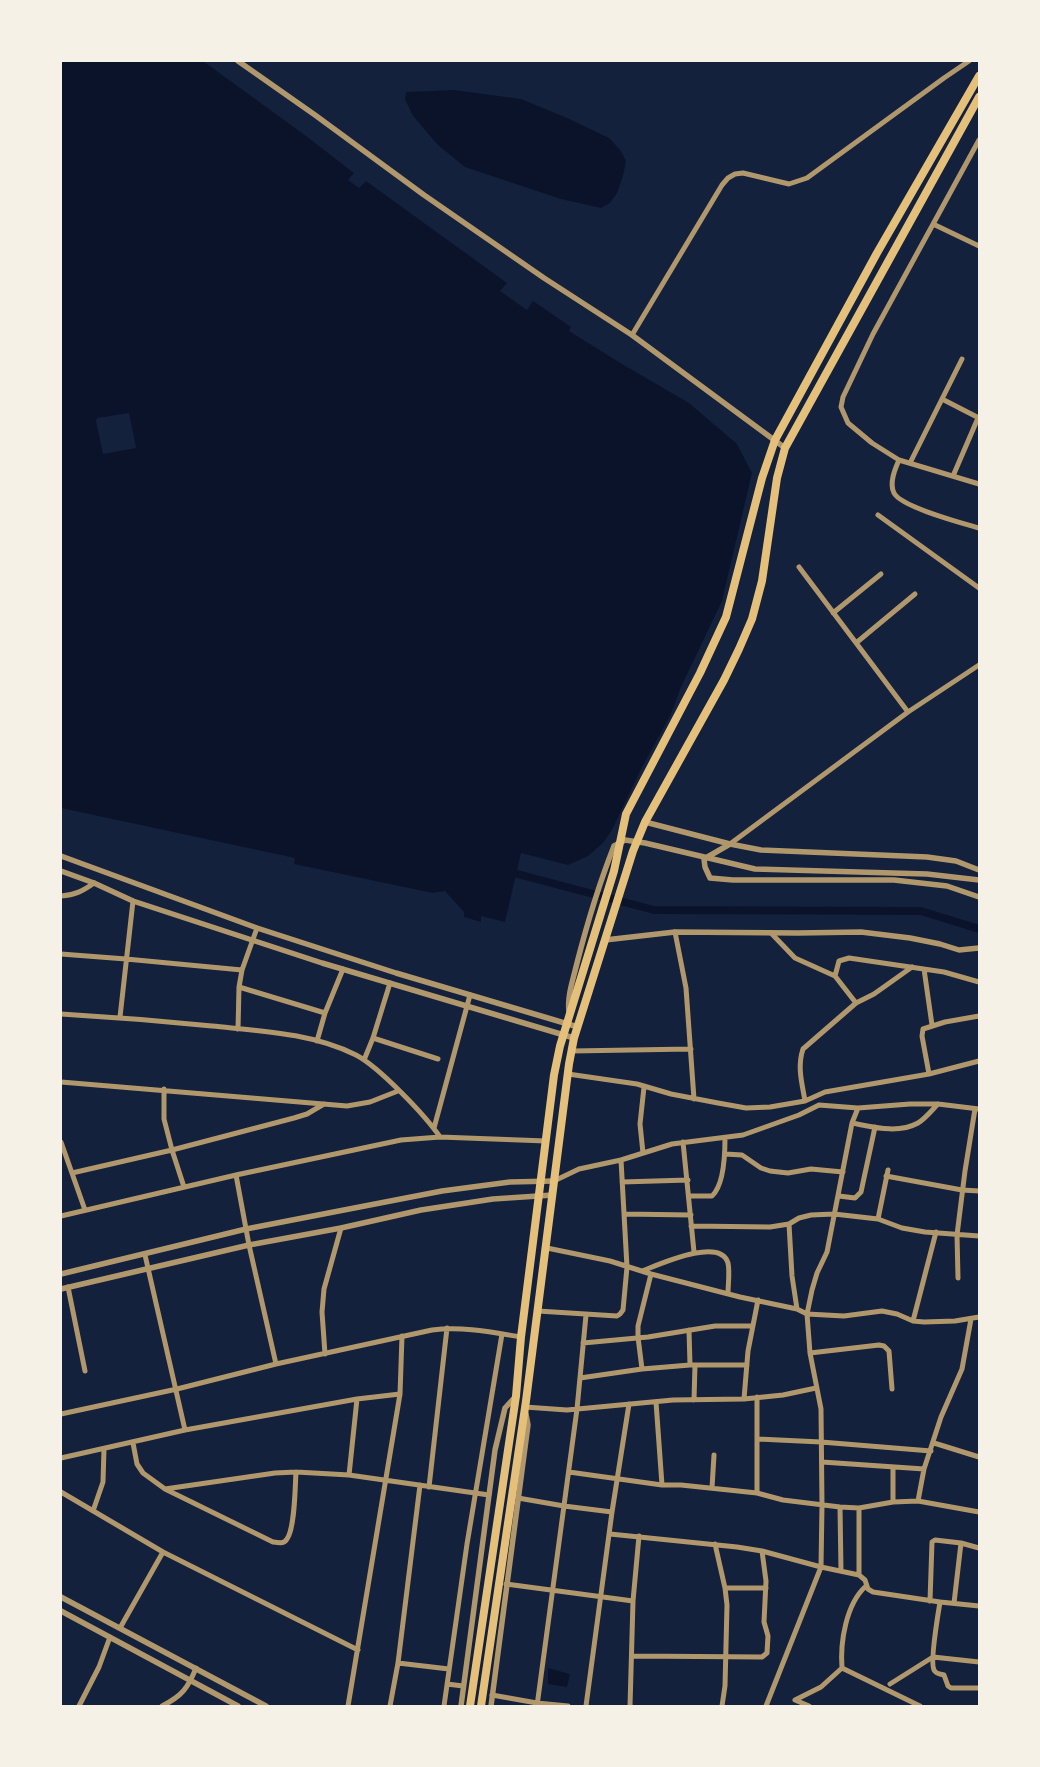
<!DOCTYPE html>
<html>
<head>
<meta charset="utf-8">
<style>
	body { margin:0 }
	#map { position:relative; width:1040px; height:1767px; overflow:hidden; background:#14213d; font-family:Cabin,sans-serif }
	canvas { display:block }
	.frame { position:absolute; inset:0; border:62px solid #f6f1e7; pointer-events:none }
</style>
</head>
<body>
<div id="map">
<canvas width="1040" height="1767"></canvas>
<div class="frame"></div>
</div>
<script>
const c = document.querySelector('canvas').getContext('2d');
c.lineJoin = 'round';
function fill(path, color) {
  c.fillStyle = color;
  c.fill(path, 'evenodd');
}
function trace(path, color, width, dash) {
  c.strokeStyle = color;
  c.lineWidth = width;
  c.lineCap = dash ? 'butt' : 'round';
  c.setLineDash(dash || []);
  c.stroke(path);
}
const water = new Path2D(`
	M61,61H203L306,136L354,173L348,180L359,188L366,181L507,283L500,291L527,310L533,301L571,327L569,331L622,364L689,403L737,444L752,473L722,601L681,687L670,716L641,769L612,830L603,843L588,856L568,865L521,853L505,922L481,916V922L464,917V912L445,891L433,893L294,864L295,858L61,808ZM129,413L136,448L103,454L96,421L97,418Z
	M454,90L521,99L567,118L609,138L621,151L626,161L623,176L617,193L610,203L601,208L561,199L465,167L438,145L413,116L405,99L406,92Z
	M548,1668L570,1674L567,1687L548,1684Z`);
const canal = new Path2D(`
	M506,871L654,910L921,911L979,929`);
const minor = new Path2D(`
	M979,140L873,334L843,397L841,407L848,423L872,443L899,460L979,484
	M933,224L979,246
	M632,335L722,185L728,178L735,174L743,173L789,184L807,178L944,78L969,61
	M942,399L979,418
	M899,460C895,469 889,483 894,493C901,507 962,523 979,528
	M910,463L962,359
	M953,476L978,418
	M878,515L979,588
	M799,567L908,712
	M833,613L881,574
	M856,643L915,594
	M730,844L908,712L979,665
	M61,896C75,895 83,891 94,883
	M675,932L686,988L694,1099
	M771,933L795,958L835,976L856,1003
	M61,954L126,959L242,970
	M924,969L932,1025
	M835,976L839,961L849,958L944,972L979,982
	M239,987L325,1013
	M61,1014C112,1017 162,1021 212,1026C261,1031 312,1033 356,1055C379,1067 425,1115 440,1137
	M120,1017L133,901
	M238,1029L239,987L242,970L257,928
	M373,1038L438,1059
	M317,1041L325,1013L343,969
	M572,1051L691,1049
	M364,1060L373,1038L390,983
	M568,1074L637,1084L671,1094L718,1103L746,1108L770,1107L805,1101L825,1092L929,1074L979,1061
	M929,1074L922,1036L923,1029L945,1022L979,1016
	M61,1082L347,1106L370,1102L398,1091
	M164,1089V1119L172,1150L184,1187
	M805,1101C802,1083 797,1067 803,1049L856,1003L874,994L912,967
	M852,1123C873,1127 898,1134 918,1123C925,1119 932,1110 938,1104
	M434,1128L470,995
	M61,1142L85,1210
	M683,1142L694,1252
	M643,1153L640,1124L644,1087
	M725,1154L742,1155L761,1168L770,1171L788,1173L811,1169L843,1172
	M72,1173L172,1150L294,1118L307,1114L324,1104
	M236,1175L249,1245L276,1364
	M886,1176L962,1190L979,1191
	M554,1181L579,1169L621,1160L672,1144L743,1135L799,1115L819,1105L858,1108L910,1104H938L979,1109
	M622,1182L688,1180
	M689,1196H712C724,1185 725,1154 725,1138
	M839,1196L855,1198L861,1192L875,1127
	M624,1214L691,1215
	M61,1216L236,1175L401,1140L440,1137L546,1141
	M878,1219L888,1170
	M789,1224L792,1276L797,1309
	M691,1226L770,1227L789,1224L799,1218L811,1215L834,1214L878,1219L902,1228L925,1232L979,1236
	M547,1248L610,1261L651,1274L740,1297L797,1309L807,1314L844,1316L882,1311L897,1314L913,1321L924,1322L955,1321L979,1317
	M145,1255L185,1430
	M642,1271C658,1265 720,1236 728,1263C730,1272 728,1284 728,1294
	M958,1278L957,1235L965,1171L975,1109
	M68,1287L85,1371
	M538,1311L617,1316L620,1314L623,1310L627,1267L621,1160
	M913,1321L936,1232
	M689,1330L690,1365
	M583,1343L648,1337L715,1326H752
	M810,1353L879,1345L884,1346L889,1351L892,1389
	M325,1354L322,1312L324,1289L341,1228
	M642,1369L638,1337V1326L651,1274
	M580,1378L642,1369L690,1365H747
	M757,1397V1493
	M744,1399L748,1351L758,1300
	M694,1400L695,1365
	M656,1402L662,1485
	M525,1407L567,1410L673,1400L744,1399L783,1395L816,1388
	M61,1414L177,1389L276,1364L432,1330C461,1326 491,1332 521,1337
	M758,1439L821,1442L931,1451
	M133,1443L137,1464L143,1473L165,1489L273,1542C279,1543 284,1544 287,1539C295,1528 295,1487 296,1472
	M934,1443L979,1457
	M61,1458L185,1430L357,1399L400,1394
	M822,1462L924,1469
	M569,1472L662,1485H681L757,1493L783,1500L840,1507L859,1508L893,1502L918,1501L979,1512
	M349,1475L357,1399
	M429,1487L447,1328
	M712,1488L714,1455
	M165,1489L275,1473L296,1472L349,1475L489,1495
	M61,1492L163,1552L358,1650
	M518,1498L564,1506L612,1512
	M918,1501L924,1469L941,1417L962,1369L971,1319
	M893,1502V1467
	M840,1507L841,1571
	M859,1508V1575
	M93,1511L103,1482L104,1449
	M610,1534L737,1547L762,1551L821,1567L859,1575L865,1580L868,1589L873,1592L940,1602L979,1606
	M715,1544L725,1588L727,1605L725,1686L722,1706
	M506,1584L633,1601
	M725,1588H766
	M930,1601L932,1542L935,1540L961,1543L979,1548
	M940,1602C938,1614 930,1663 934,1670C936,1674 940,1674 944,1675L948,1686L951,1688H979
	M954,1603L961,1543
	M120,1628L163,1552
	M632,1656L762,1657L767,1653L768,1636L764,1622L766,1581L762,1551
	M398,1663L449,1669
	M842,1668C840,1642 846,1604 866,1586
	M447,1684L463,1686
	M890,1684L933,1657L979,1662
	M492,1695L537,1703L568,1706
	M795,1700L821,1687L842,1668L920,1706
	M795,1700L809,1706
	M79,1706L99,1667L110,1637
	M162,1706C182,1696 188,1688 196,1668
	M348,1706L400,1394L402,1336
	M390,1706L398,1663L420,1485
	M444,1706L467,1544L502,1334
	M537,1706L577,1409L586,1315
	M586,1706L612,1512L629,1404
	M630,1706L633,1601L639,1536
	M766,1706L821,1567L822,1505L821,1409L810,1353L807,1314L812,1290L817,1273L827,1252L852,1123L858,1108`);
const tertiary = new Path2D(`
	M238,61L315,115L424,195L544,278L632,335L785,448
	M645,822L730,844L761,850L927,857L956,861L979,870
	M730,844L704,859L705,867L710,878L733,880H894L947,886L979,897
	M61,856L257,928L396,973L578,1027
	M61,871L94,883L133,901L322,963L574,1038
	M605,940L675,932L798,933L861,932L910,938L940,944L959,950L979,948
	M569,1012C567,996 573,980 577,963C587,924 599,884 614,846L625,840L645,843L755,869L927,874L979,880
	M61,1274L246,1229L442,1191L510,1182L554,1181
	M61,1289L249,1245L341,1228L421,1210L493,1199L553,1195
	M61,1597L266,1706
	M61,1611L238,1706
	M461,1706L495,1450L505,1408L516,1396
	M491,1706L528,1425L526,1414`);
const primary = new Path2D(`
	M470,1706L516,1396L521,1337L554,1075L560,1046L614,871L626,814L700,673L726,617L762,478L775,440L877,253L979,76
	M481,1706L526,1401L569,1064L574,1038L633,851L645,822L724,680L739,649L752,619L762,581L777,478L785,448L979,97`);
fill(water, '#0b132b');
trace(canal, '#0b132b', 8);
trace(minor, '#b1986c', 5);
trace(tertiary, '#b1986c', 5.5);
trace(primary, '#e5c07b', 8);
</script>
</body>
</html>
